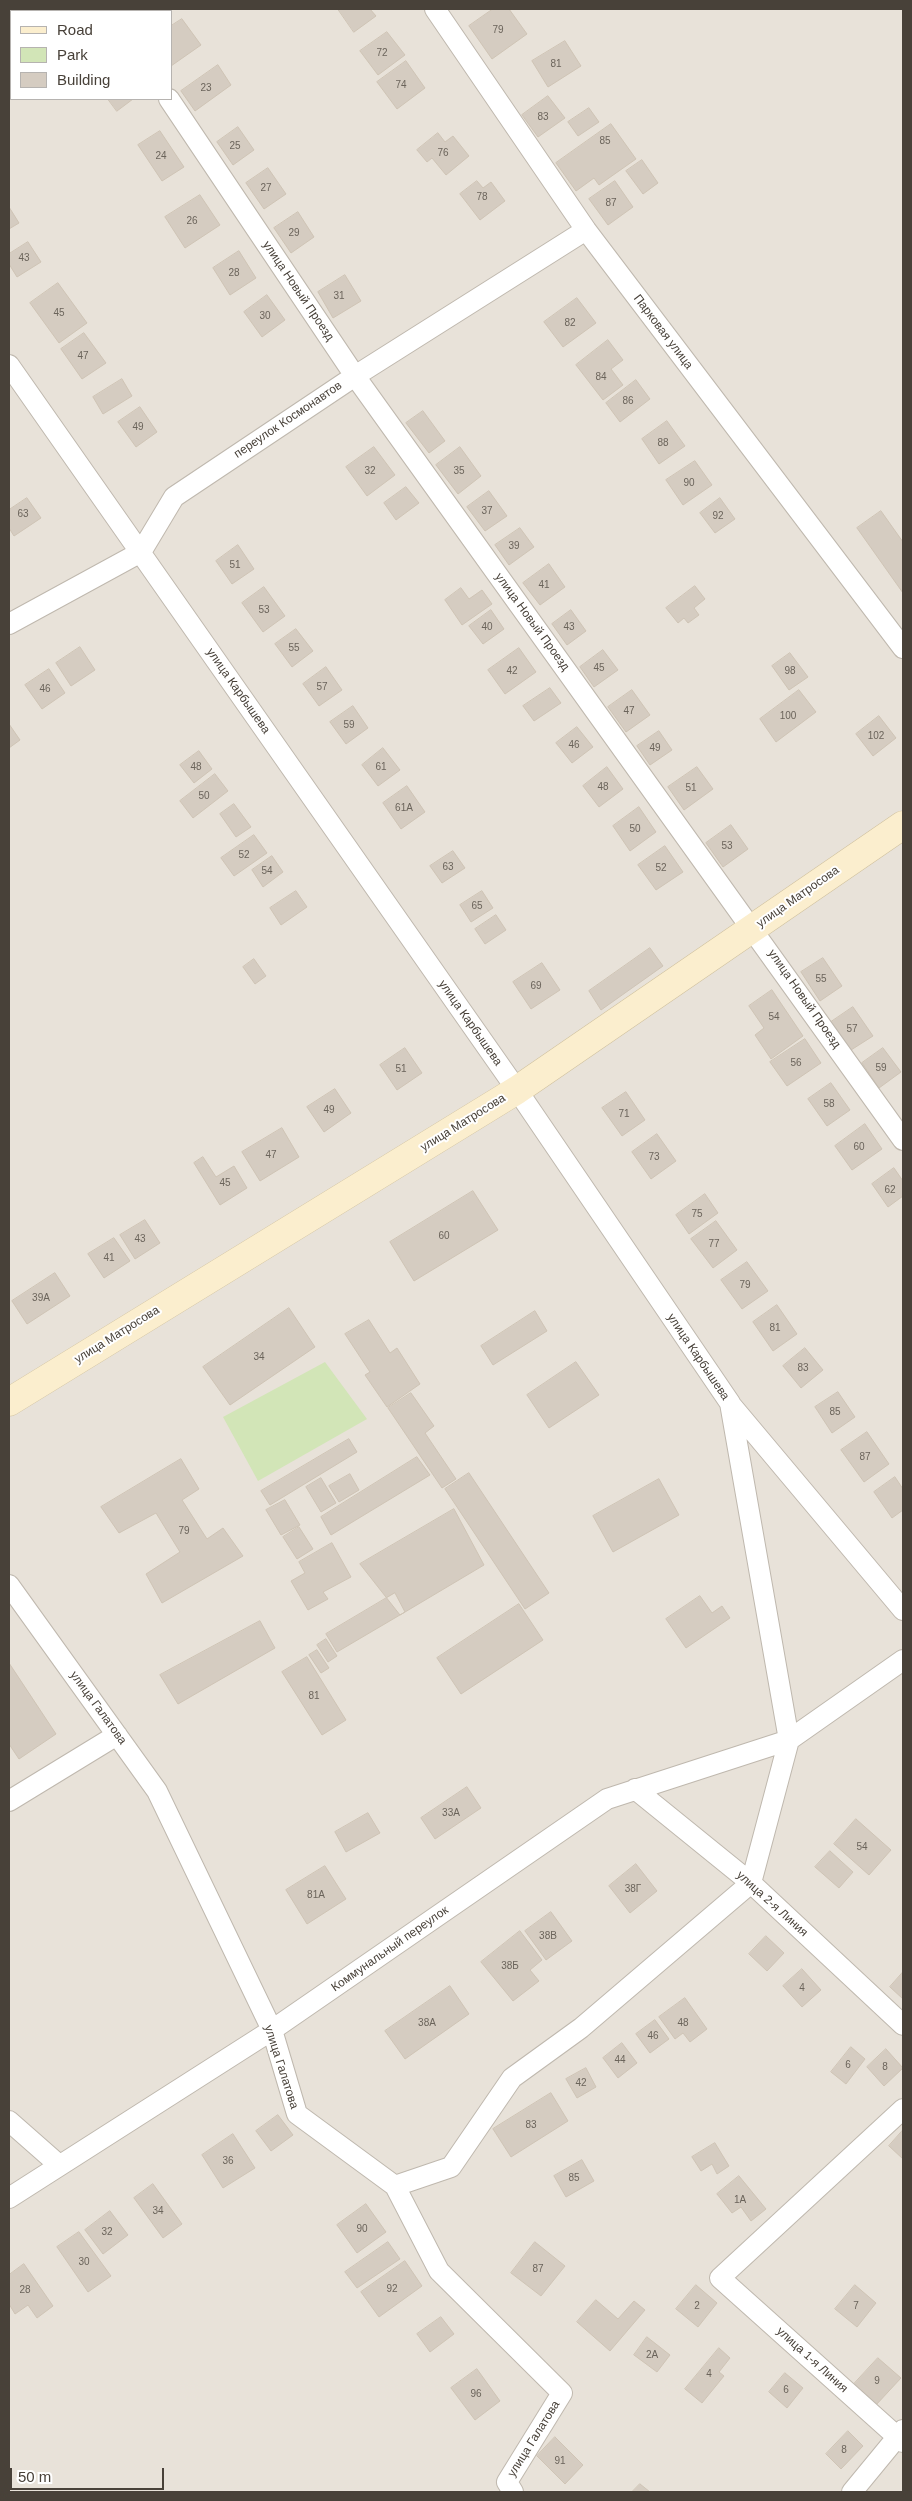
<!DOCTYPE html>
<html>
<head>
<meta charset="utf-8">
<style>
	body { margin:0 }
	#map { position:relative; width:912px; height:2501px; overflow:hidden; background:#f4f1eb; font-family:Helvetica,sans-serif }
	canvas { display:block }
	.frame { position:absolute; inset:0; border:10px solid #484139; pointer-events:none }
	.legend { position:absolute; left:10px; top:10px; width:162px; height:90px; box-sizing:border-box; background:#fff; border:1px solid #b6b3b0; margin:0; padding:6px 9px; list-style:none; font-size:15px; color:#484139 }
	.legend li { display:flex; align-items:center; gap:10px; height:25px }
	.legend b { width:25px; border:1px solid #b6b3b0 }
	.scale { position:absolute; left:10px; top:2468px; width:154px; height:22px; box-sizing:border-box; border:2px solid #484139; border-top:0; padding-left:6px; font-size:15px; line-height:18px; white-space:nowrap; color:#484139; -webkit-text-stroke:4px #fff; paint-order:stroke }
</style>
</head>
<body>
<div id="map">
<canvas width="912" height="2501"></canvas>
<div class="frame"></div>
<ul class="legend">
<li><b style="height:6px;background:#fbeece"></b>Road</li>
<li><b style="height:14px;background:#d2e5b7"></b>Park</li>
<li><b style="height:14px;background:#d5ccc1"></b>Building</li>
</ul>
<div class="scale">50 m</div>
</div>
<script>
const c = document.querySelector('canvas').getContext('2d');
c.lineJoin = 'round';
function fill(path, color) {
  c.fillStyle = color;
  c.fill(path, 'evenodd');
}
function trace(path, color, width, dash) {
  c.strokeStyle = color;
  c.lineWidth = width;
  c.lineCap = dash ? 'butt' : 'round';
  c.setLineDash(dash || []);
  c.stroke(path);
}
function write(font, color, halo, rows, align = 'center') {
  c.font = font + ' Helvetica,sans-serif';
  c.lineWidth = 4;
  c.setLineDash([]);
  c.textBaseline = 'middle';
  c.strokeStyle = halo;
  c.fillStyle = color;
  for (const [text, x, y, turn = 0] of rows) {
    c.save();
    c.translate(x, y);
    c.rotate((+turn || 0) * Math.PI / 180);
    c.textAlign = isNaN(turn) ? turn : align;
    if (halo) c.strokeText(text, 0, 0);
    c.fillText(text, 0, 0);
    c.restore();
  }
}
const residential = new Path2D(`
	M9,9H903V2492H9ZM11,11H171V99H11Z`);
const green = new Path2D(`
	M325,1362L367,1419L258,1481L223,1417Z`);
const building = new Path2D(`
	M338,9H370L376,16L354,32Z
	M493,9H509L527,34L492,59L469,26Z
	M182,19L201,45L171,66V26Z
	M387,32L405,55L378,75L360,51Z
	M565,41L581,66L548,87L532,61Z
	M406,61L425,88L397,109L377,82Z
	M218,65L231,85L195,111L181,91Z
	M548,96L565,118L538,137L522,115Z
	M108,99H133L117,111Z
	M589,108L599,122L578,136L568,122Z
	M611,124L636,159L599,185L594,178L576,191L556,163Z
	M238,127L254,150L233,165L217,142Z
	M160,131L184,167L162,181L138,145Z
	M438,133L445,142L453,136L469,156L446,175L432,158L427,162L417,150Z
	M642,160L658,183L643,194L626,171Z
	M268,168L286,194L264,209L246,183Z
	M477,181L483,188L491,182L505,201L480,220L460,194Z
	M615,181L633,207L608,225L589,199Z
	M200,195L220,225L185,248L165,217Z
	M9,207L19,223L9,229Z
	M298,212L314,237L291,253L274,228Z
	M28,242L41,262L17,277L9,264V254Z
	M239,251L256,278L230,295L213,268Z
	M345,275L361,301L333,318L318,292Z
	M58,283L87,323L59,343L30,303Z
	M267,295L285,320L262,337L244,312Z
	M577,298L596,323L563,347L544,322Z
	M84,333L106,363L82,379L61,349Z
	M608,340L623,360L611,369L623,385L603,400L576,365Z
	M122,379L132,396L103,414L93,397Z
	M636,380L650,399L620,422L606,403Z
	M140,407L157,432L136,447L118,422Z
	M423,411L445,441L429,453L406,423Z
	M667,421L685,446L659,464L642,439Z
	M374,447L395,475L367,496L346,467Z
	M460,447L481,476L458,494L436,465Z
	M695,461L712,485L683,505L666,480Z
	M406,487L419,503L396,520L384,503Z
	M489,491L507,516L485,531L467,507Z
	M27,498L41,518L14,536L9,528V510Z
	M720,498L735,519L715,533L700,513Z
	M881,511L903,542V593L857,528Z
	M520,528L534,547L509,565L495,545Z
	M238,545L254,569L232,584L216,561Z
	M549,564L565,587L540,605L523,583Z
	M695,586L705,599L694,608L699,615L688,623L684,618L678,623L666,608Z
	M264,587L285,616L263,632L242,603Z
	M461,588L469,599L482,590L492,604L462,625L445,600Z
	M491,610L504,629L483,644L469,626Z
	M571,610L586,631L567,645L552,624Z
	M296,629L313,651L292,667L275,644Z
	M80,647L95,670L71,686L56,663Z
	M519,648L536,672L505,694L488,670Z
	M603,650L618,670L594,687L580,667Z
	M790,653L808,677L789,690L772,666Z
	M326,667L342,690L319,706L303,684Z
	M49,669L65,693L42,709L25,685Z
	M550,688L561,703L534,721L523,706Z
	M632,690L650,715L626,732L608,707Z
	M799,690L816,712L776,742L760,719Z
	M353,706L368,728L346,744L330,722Z
	M879,716L896,738L873,756L856,734Z
	M9,724L20,740L9,748Z
	M577,727L593,747L572,763L556,743Z
	M659,731L672,750L650,765L637,746Z
	M383,748L400,770L378,786L362,765Z
	M199,751L212,769L194,783L180,765Z
	M607,767L623,789L599,807L583,786Z
	M697,767L713,789L684,810L668,787Z
	M215,774L228,791L193,818L180,801Z
	M407,786L425,812L401,829L383,803Z
	M234,804L251,827L236,837L220,814Z
	M639,807L656,832L630,851L613,826Z
	M731,825L748,849L723,867L706,843Z
	M254,835L267,853L234,876L221,858Z
	M665,846L683,872L656,890L638,865Z
	M453,851L465,868L442,883L430,866Z
	M272,856L283,872L263,887L252,870Z
	M296,891L307,907L281,925L270,908Z
	M482,891L493,908L471,922L460,905Z
	M496,915L506,930L485,944L475,929Z
	M650,948L663,966L601,1010L589,991Z
	M823,958L842,986L820,1001L801,972Z
	M254,959L266,976L255,984L243,967Z
	M542,963L560,990L531,1009L513,982Z
	M772,990L803,1036L771,1059L755,1035L764,1028L749,1006Z
	M853,1007L873,1036L851,1050L831,1022Z
	M805,1039L821,1063L787,1086L770,1062Z
	M405,1048L422,1073L397,1090L380,1065Z
	M883,1048L901,1072L879,1088L862,1063Z
	M831,1083L850,1110L827,1126L808,1099Z
	M335,1089L351,1113L324,1132L307,1107Z
	M626,1092L645,1120L622,1136L602,1108Z
	M865,1124L882,1149L852,1170L835,1146Z
	M282,1128L299,1157L260,1181L242,1152Z
	M657,1134L676,1161L651,1179L632,1152Z
	M203,1157L216,1177L234,1166L247,1188L220,1205L194,1163Z
	M894,1168L903,1181V1196L888,1207L872,1184Z
	M473,1191L498,1230L414,1281L390,1242Z
	M705,1194L718,1213L689,1234L676,1215Z
	M145,1220L160,1243L135,1259L120,1235Z
	M716,1221L737,1250L713,1268L691,1239Z
	M114,1238L130,1261L104,1278L88,1254Z
	M747,1262L768,1291L742,1309L721,1280Z
	M55,1273L70,1296L27,1324L12,1301Z
	M777,1305L797,1334L773,1351L753,1322Z
	M289,1308L315,1347L230,1405L203,1367Z
	M535,1311L547,1331L493,1365L481,1346Z
	M369,1320L390,1353L397,1348L420,1384L387,1407L365,1375L370,1372L345,1334Z
	M805,1348L823,1370L801,1388L783,1366Z
	M576,1362L599,1395L549,1428L527,1395Z
	M838,1392L855,1417L832,1433L815,1407Z
	M411,1393L434,1426L425,1433L456,1479L442,1488L388,1408Z
	M867,1432L889,1464L864,1482L841,1450Z
	M349,1439L357,1452L270,1505L261,1491Z
	M417,1457L430,1475L331,1535L321,1517Z
	M181,1459L199,1489L182,1500L207,1539L223,1528L243,1556L162,1603L146,1574L180,1552L156,1513L119,1533L101,1507Z
	M469,1473L549,1593L525,1609L445,1489Z
	M350,1474L359,1490L339,1502L329,1486Z
	M895,1477L903,1489V1510L892,1518L874,1492Z
	M321,1478L336,1503L321,1512L306,1487Z
	M659,1479L679,1515L613,1552L593,1516Z
	M285,1500L300,1525L281,1535L266,1510Z
	M454,1509L484,1565L400,1615L360,1564Z
	M299,1527L313,1549L297,1559L283,1537Z
	M332,1543L351,1577L323,1592L328,1599L308,1610L291,1581L305,1573L299,1562Z
	M395,1593L405,1612L337,1652L326,1634Z
	M700,1596L712,1613L722,1606L730,1618L686,1648L666,1619Z
	M519,1604L543,1640L461,1694L437,1658Z
	M260,1621L275,1648L178,1704L160,1675Z
	M326,1639L337,1656L328,1662L317,1645Z
	M317,1650L329,1668L321,1673L309,1655Z
	M307,1657L346,1720L322,1735L282,1672Z
	M9,1663L56,1734L19,1759L9,1744Z
	M467,1787L481,1808L435,1839L421,1818Z
	M368,1813L380,1833L346,1852L335,1832Z
	M856,1819L891,1850L869,1875L834,1844Z
	M830,1851L853,1872L839,1888L815,1867Z
	M636,1864L657,1891L630,1913L609,1886Z
	M325,1866L346,1899L307,1924L286,1890Z
	M551,1912L572,1941L546,1960L525,1931Z
	M520,1931L542,1960L530,1970L539,1981L513,2001L481,1962Z
	M766,1936L784,1953L767,1971L749,1954Z
	M802,1969L821,1990L802,2007L783,1986Z
	M903,1972V1999L890,1987Z
	M450,1986L469,2014L405,2059L385,2031Z
	M685,1998L707,2029L690,2042L683,2033L675,2039L659,2017Z
	M655,2020L669,2039L650,2053L636,2034Z
	M622,2043L637,2063L618,2078L603,2058Z
	M851,2047L865,2059L846,2084L831,2072Z
	M886,2049L903,2068L884,2086L867,2067Z
	M586,2068L596,2087L577,2098L566,2079Z
	M551,2093L568,2121L511,2157L493,2129Z
	M278,2115L293,2135L271,2151L256,2131Z
	M903,2130V2159L889,2146Z
	M233,2134L255,2168L223,2188L202,2155Z
	M715,2143L729,2166L717,2174L712,2164L701,2171L692,2157Z
	M582,2160L594,2181L566,2197L554,2176Z
	M739,2176L766,2209L751,2221L741,2207L732,2213L717,2194Z
	M153,2184L182,2224L163,2238L134,2198Z
	M366,2204L386,2232L357,2253L337,2225Z
	M110,2211L128,2235L103,2254L85,2230Z
	M79,2232L111,2276L88,2292L57,2247Z
	M388,2242L400,2259L357,2288L345,2272Z
	M535,2242L565,2266L541,2296L511,2273Z
	M405,2261L422,2286L379,2317L361,2292Z
	M24,2264L53,2306L37,2318L28,2305L15,2314L9,2304V2275Z
	M696,2285L717,2303L698,2327L676,2309Z
	M855,2285L876,2303L857,2327L835,2309Z
	M596,2300L618,2319L634,2301L645,2310L610,2351L577,2322Z
	M441,2317L454,2334L430,2352L417,2334Z
	M647,2337L670,2355L657,2372L634,2355Z
	M719,2348L730,2358L719,2372L724,2376L702,2403L685,2389Z
	M878,2358L901,2378L876,2405L854,2384Z
	M477,2369L500,2401L475,2420L451,2388Z
	M785,2373L803,2388L787,2408L769,2392Z
	M848,2431L863,2446L841,2469L826,2454Z
	M555,2437L583,2465L565,2484L537,2456Z
	M640,2484L650,2492H632Z`);
const street = new Path2D(`
	M109,9L111,11
	M435,9L586,230L903,648
	M169,99L355,376L903,1140
	M9,365L517,1090L730,1403L789,1740L751,1883L581,2028L512,2078L451,2167L395,2186
	M9,624L141,552L174,497L355,376L586,230
	M731,1405L903,1610
	M9,1585L157,1791L272,2030L297,2114L395,2186L439,2271L562,2393L507,2482L513,2492
	M635,1789L751,1883L903,2025
	M9,1801L117,1735
	M903,2109L720,2278L903,2442
	M9,2121L59,2165
	M9,2198L272,2030L607,1799L789,1740L903,1660
	M852,2492L903,2430`);
const secondary = new Path2D(`
	M9,1402L517,1090L903,825`);
const numberNames = [
	["79",498,30],
	["72",382,53],
	["81",556,64],
	["74",401,85],
	["23",206,88],
	["83",543,117],
	["85",605,141],
	["25",235,146],
	["76",443,153],
	["24",161,156],
	["27",266,188],
	["78",482,197],
	["87",611,203],
	["26",192,221],
	["29",294,233],
	["43",24,258],
	["28",234,273],
	["31",339,296],
	["45",59,313],
	["30",265,316],
	["82",570,323],
	["47",83,356],
	["84",601,377],
	["86",628,401],
	["49",138,427],
	["88",663,443],
	["32",370,471],
	["35",459,471],
	["90",689,483],
	["37",487,511],
	["63",23,514],
	["92",718,516],
	["39",514,546],
	["51",235,565],
	["41",544,585],
	["53",264,610],
	["40",487,627],
	["43",569,627],
	["55",294,648],
	["45",599,668],
	["42",512,671],
	["98",790,671],
	["57",322,687],
	["46",45,689],
	["47",629,711],
	["100",788,716],
	["59",349,725],
	["102",876,736],
	["46",574,745],
	["49",655,748],
	["48",196,767],
	["61",381,767],
	["48",603,787],
	["51",691,788],
	["50",204,796],
	["61А",404,808],
	["50",635,829],
	["53",727,846],
	["52",244,855],
	["63",448,867],
	["52",661,868],
	["54",267,871],
	["65",477,906],
	["55",821,979],
	["69",536,986],
	["54",774,1017],
	["57",852,1029],
	["56",796,1063],
	["59",881,1068],
	["51",401,1069],
	["58",829,1104],
	["49",329,1110],
	["71",624,1114],
	["60",859,1147],
	["47",271,1155],
	["73",654,1157],
	["45",225,1183],
	["62",890,1190],
	["75",697,1214],
	["60",444,1236],
	["43",140,1239],
	["77",714,1244],
	["41",109,1258],
	["79",745,1285],
	["39А",41,1298],
	["81",775,1328],
	["34",259,1357],
	["83",803,1368],
	["85",835,1412],
	["87",865,1457],
	["79",184,1531],
	["81",314,1696],
	["33А",451,1813],
	["54",862,1847],
	["38Г",633,1889],
	["81А",316,1895],
	["38В",548,1936],
	["38Б",510,1966],
	["4",802,1988],
	["38А",427,2023],
	["48",683,2023],
	["46",653,2036],
	["44",620,2060],
	["6",848,2065],
	["8",885,2067],
	["42",581,2083],
	["83",531,2125],
	["36",228,2161],
	["85",574,2178],
	["1А",740,2200],
	["34",158,2211],
	["90",362,2229],
	["32",107,2232],
	["30",84,2262],
	["87",538,2269],
	["92",392,2289],
	["28",25,2290],
	["2",697,2306],
	["7",856,2306],
	["2А",652,2355],
	["4",709,2374],
	["9",877,2381],
	["6",786,2390],
	["96",476,2394],
	["8",844,2450],
	["91",560,2461]
];
const streetNames = [
	["улица Новый Проезд",298,291,56],
	["Парковая улица",663,332,53],
	["переулок Космонавтов",288,420,-34],
	["улица Новый Проезд",532,622,54],
	["улица Карбышева",238,691,55],
	["улица Матросова",798,897,-35],
	["улица Новый Проезд",804,999,55],
	["улица Карбышева",470,1023,55],
	["улица Матросова",463,1123,-32],
	["улица Матросова",117,1335,-32],
	["улица Карбышева",698,1357,56],
	["улица Галатова",98,1708,54],
	["улица 2-я Линия",772,1904,42],
	["Коммунальный переулок",390,1949,-35],
	["улица Галатова",281,2067,72],
	["улица 1-я Линия",812,2360,42],
	["улица Галатова",534,2439,-58]
];
fill(residential, '#e8e2d9');
fill(green, '#d2e5b7');
fill(building, '#d5ccc1');
trace(building, '#cfc4b5', 1);
trace(street, '#bfb8ae', 22);
trace(secondary, '#d0c19e', 29);
trace(street, '#fff', 20);
trace(secondary, '#fbeece', 28);
write('10px', '#6b645b', null, numberNames);
write('12px', '#484139', '#fff', streetNames);
</script>
</body>
</html>
